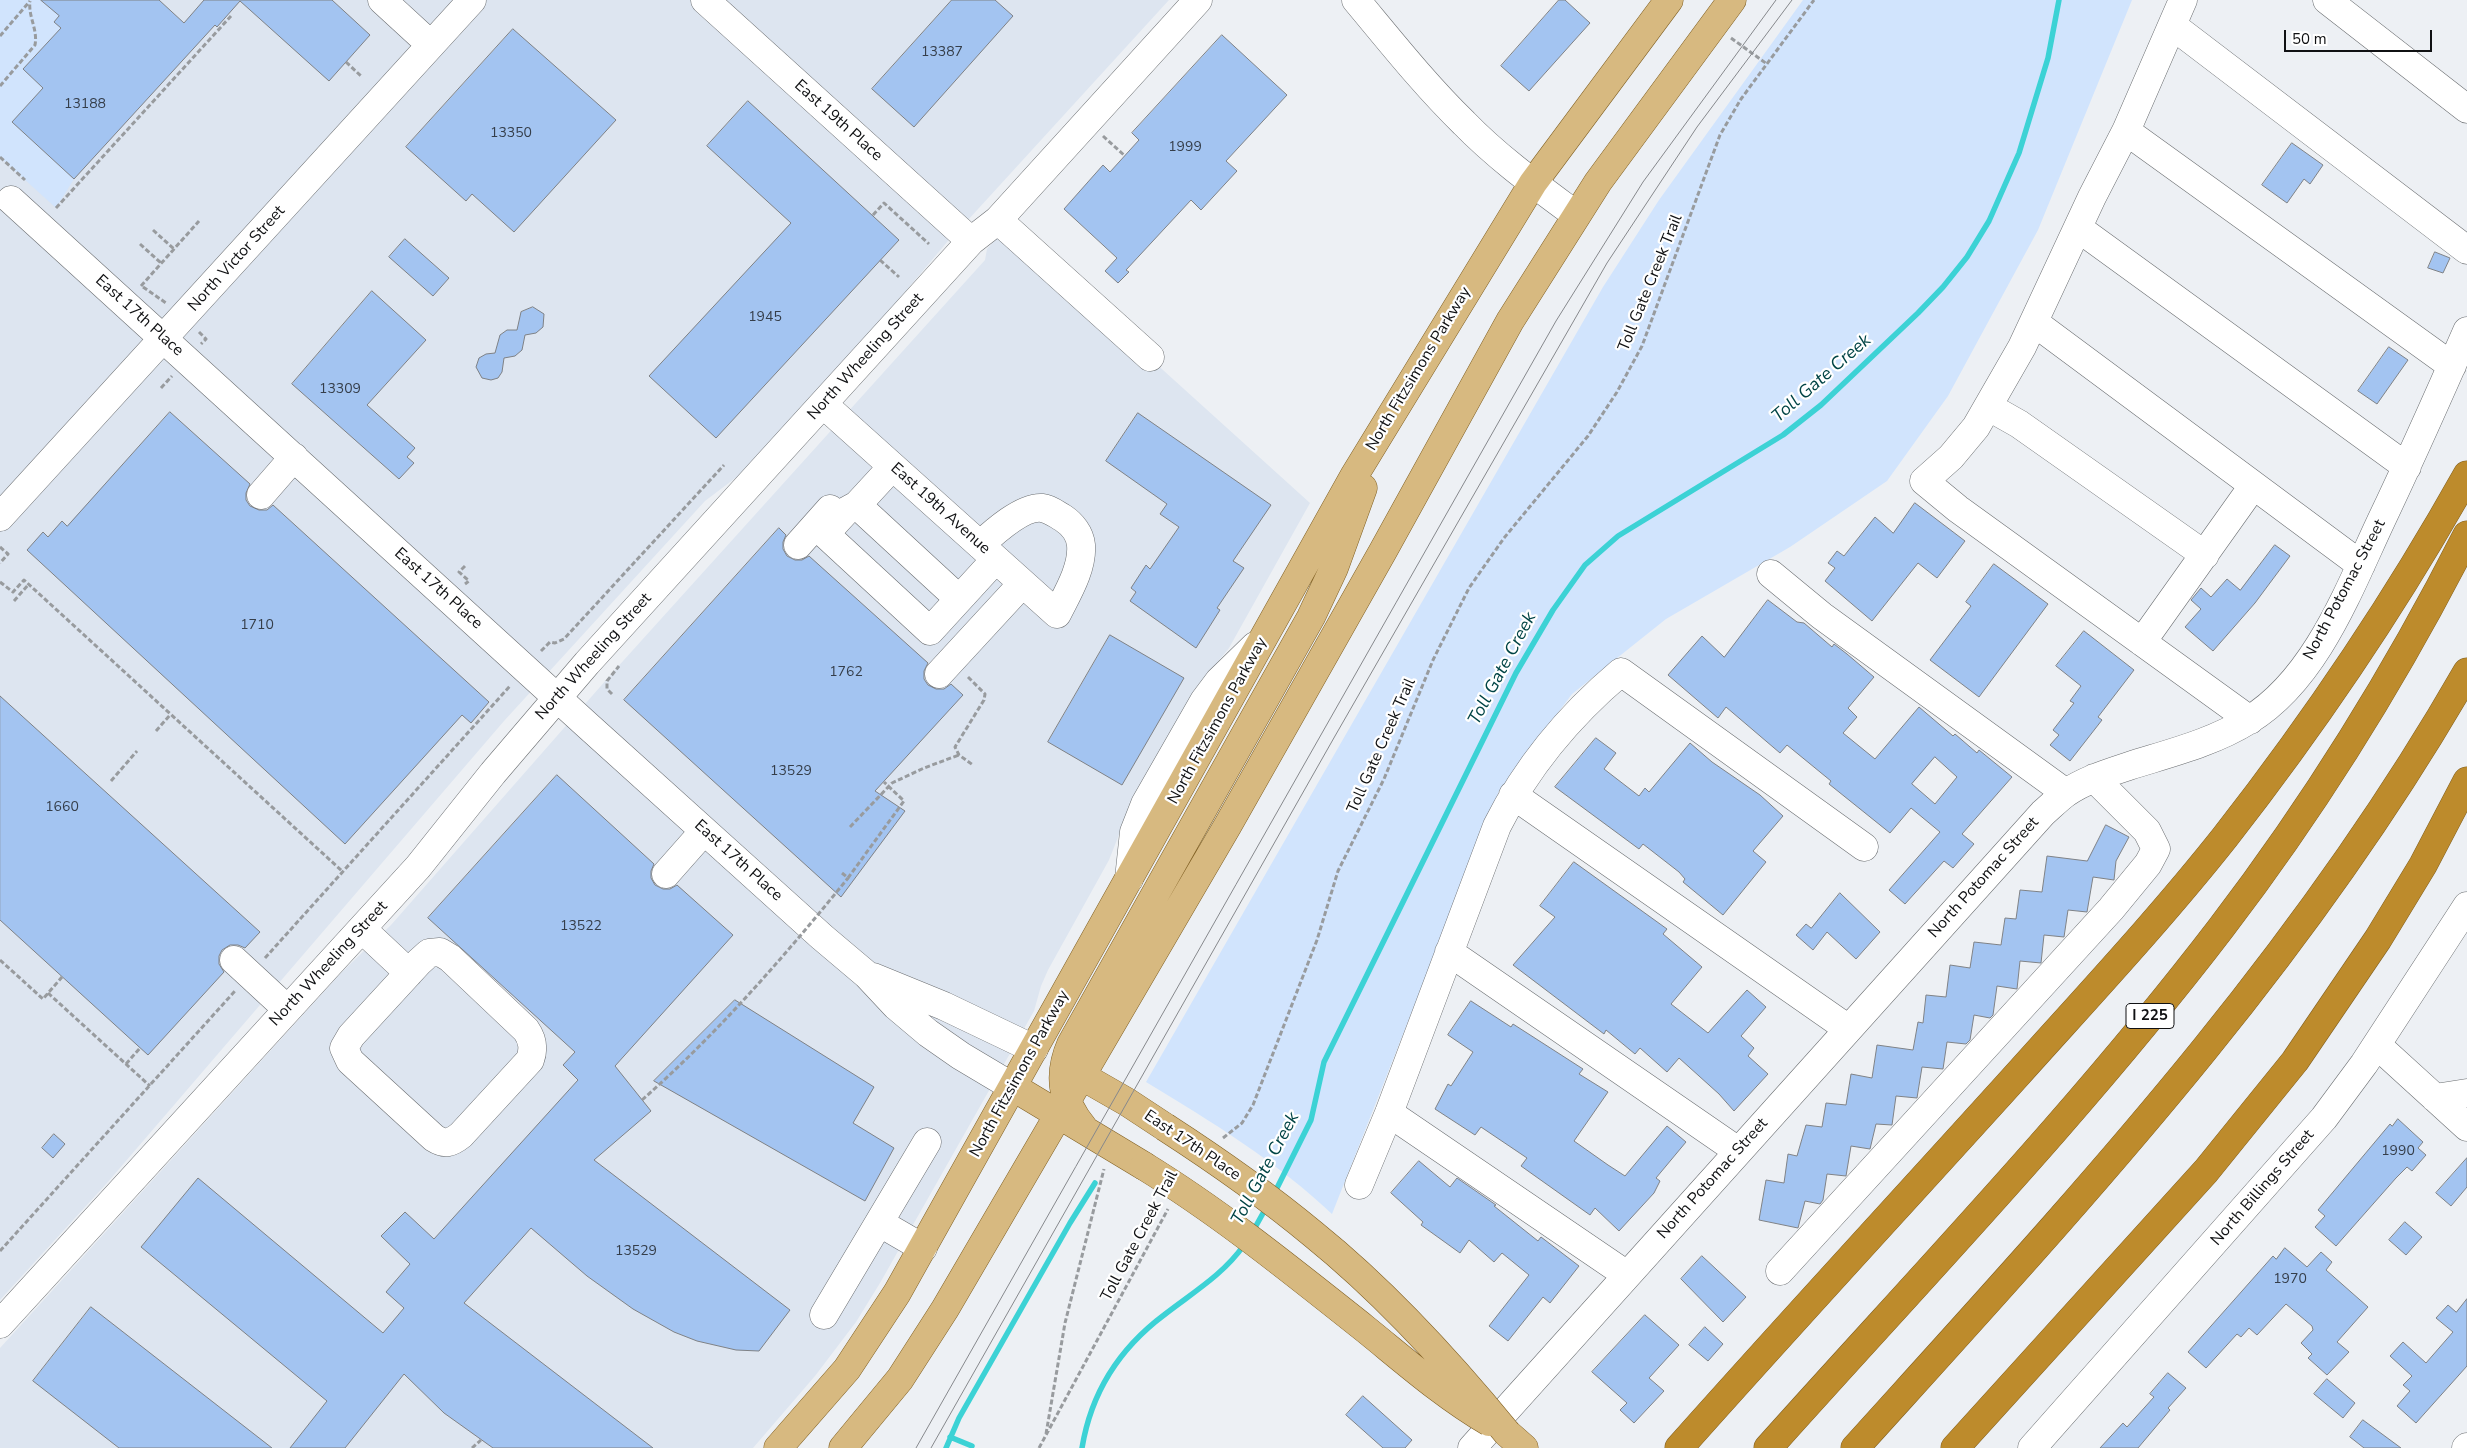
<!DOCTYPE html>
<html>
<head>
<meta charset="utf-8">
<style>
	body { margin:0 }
	#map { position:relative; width:2467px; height:1448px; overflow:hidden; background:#edf0f4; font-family:"Nunito Sans",sans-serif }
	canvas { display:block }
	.scale { position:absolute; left:2284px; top:30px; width:148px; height:22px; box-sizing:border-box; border:2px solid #101113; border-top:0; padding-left:6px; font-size:15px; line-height:18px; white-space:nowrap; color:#101113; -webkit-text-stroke:4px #fff; paint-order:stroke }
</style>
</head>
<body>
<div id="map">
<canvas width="2467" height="1448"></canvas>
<div class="scale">50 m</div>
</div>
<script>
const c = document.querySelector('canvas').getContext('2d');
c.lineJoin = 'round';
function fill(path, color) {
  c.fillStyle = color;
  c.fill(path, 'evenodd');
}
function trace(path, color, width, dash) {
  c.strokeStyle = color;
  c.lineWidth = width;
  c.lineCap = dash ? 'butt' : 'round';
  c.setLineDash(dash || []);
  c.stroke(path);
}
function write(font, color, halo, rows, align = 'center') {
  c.font = font + ' "Nunito Sans",sans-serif';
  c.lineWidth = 4.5;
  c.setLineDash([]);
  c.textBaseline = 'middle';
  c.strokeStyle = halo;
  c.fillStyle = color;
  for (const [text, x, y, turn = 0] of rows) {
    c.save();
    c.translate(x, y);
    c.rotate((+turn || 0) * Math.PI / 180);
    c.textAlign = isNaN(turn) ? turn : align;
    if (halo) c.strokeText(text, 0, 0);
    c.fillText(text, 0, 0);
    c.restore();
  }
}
const built = new Path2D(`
	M0,0H1169L968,220L890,153L953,235L771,451L705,501L504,721L107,1183L0,1300Z
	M1006,228L1310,503L1229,648L1208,674L1122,827L1109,860L1048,970L1041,986L1034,1011L948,1163L880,1283L856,1322L815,1376L753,1448H0V1348L342,972L391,925L614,671L985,260L987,249Z`);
const green = new Path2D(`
	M0,0H49L45,4L59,16L54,22L61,28L23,69L43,88L12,122L74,179L56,208L0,157Z
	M1803,0H2132L2038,230L1948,396L1887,481L1790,547L1666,619L1572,694L1499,791L1332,1214C1276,1161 1212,1122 1146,1082L1603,287L1659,200Z`);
const stream = new Path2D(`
	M1274,1194L1311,1120L1324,1062L1516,673L1553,610L1585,565L1618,536L1783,435L1821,405L1918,313L1943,287L1967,257L1989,221L2019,153L2048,58L2059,0
	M1252,1233L1267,1206
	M950,1437L972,1446
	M946,1448L959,1418L1070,1223L1095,1183
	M1082,1448C1091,1393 1120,1348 1164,1315C1192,1293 1223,1275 1244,1245`);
const building = new Path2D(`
	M41,0H159L184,23L204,0H332L370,35L329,81L240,1L217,27L215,25L74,179L12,122L43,88L23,69L61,28L54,22L59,16Z
	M952,0H995L1013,16L914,127L872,89Z
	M1559,0H1565L1590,23L1529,91L1501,66Z
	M513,29L616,120L514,232L472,194L466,201L406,147Z
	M1222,35L1287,95L1226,161L1237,171L1201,210L1191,200L1126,270L1129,272L1118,283L1105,271L1117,258L1064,209L1103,165L1110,172L1139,140L1132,133Z
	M748,101L899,240L716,438L649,376L791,223L707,146Z
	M2292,143L2323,165L2310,184L2304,179L2287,203L2262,185Z
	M405,239L449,278L433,296L389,257Z
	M2435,252L2450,258L2443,273L2428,268Z
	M372,291L426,340L367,405L415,448L407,457L414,463L399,479L292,384Z
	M533,307L544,314L543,327L536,333L525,335L522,350L515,356L504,358L502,372L498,378L491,380L482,378L476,367L479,358L486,354L495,353L500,335L507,330H517L521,312Z
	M2389,347L2408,360L2377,404L2358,391Z
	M170,412L250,484L246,493V500L250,506L259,510H267L273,505L489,702L471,723L462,715L345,844L27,550L43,532L48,537L62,521L67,526Z
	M1138,413L1271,505L1233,561L1244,568L1217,608L1220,610L1196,648L1130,601L1136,592L1131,588L1146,565L1150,569L1179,527L1160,514L1167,504L1106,461Z
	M1915,503L1965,541L1937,578L1918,563L1872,621L1825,581L1835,568L1828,563L1837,551L1844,556L1875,517L1893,533Z
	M779,528L786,535L783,542V549L787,556L795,560H802L809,556L928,663L924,671V679L928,685L936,689H944L951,684L963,695L875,791L905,811L841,897L624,700Z
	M2275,545L2290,556L2255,603L2213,651L2185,627L2201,609L2191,600L2201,588L2211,597L2227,579L2240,590Z
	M1994,564L2048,604L1979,697L1930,660L1971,606L1966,602Z
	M1768,600L1797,622L1804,623L1832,647L1834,644L1847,654L1874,677L1848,708L1857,717L1843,733L1875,759L1919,707L1953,736L1955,734L1977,753L1979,750L2012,777L1962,834L1974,844L1953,868L1944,861L1905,904L1889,890L1940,832L1911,808L1890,833L1829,784L1831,781L1787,745L1780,753L1726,707L1718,718L1668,675L1702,636L1724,657ZM1935,757L1957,777L1935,804L1912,784Z
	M2084,631L2134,670L2098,717L2102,720L2070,761L2050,745L2059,735L2053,730L2074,703L2070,701L2081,686L2056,666Z
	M1110,635L1184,678L1122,785L1048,742Z
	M0,696L260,932L245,948L238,945H230L222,950L219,956V964L224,972L148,1055L0,920Z
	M1596,738L1616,753L1604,769L1639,796L1645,788L1649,792L1690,743L1712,762L1760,795L1783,816L1753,851L1766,862L1723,915L1683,882L1685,879L1679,872L1643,844L1639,849L1555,787Z
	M557,775L654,864L651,871V878L655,885L663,889H670L677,885L733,935L615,1066L651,1111L594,1160L790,1310L759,1351L736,1350L697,1341L674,1332L633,1309L587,1276L531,1228L464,1303L653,1448H493L444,1413L404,1374L345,1448H290L327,1401L141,1247L198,1178L383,1333L404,1308L386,1292L410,1264L381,1236L405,1212L434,1239L578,1080L563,1065L575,1052L428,918Z
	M2106,825L2129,837L2116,861L2114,880L2093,877L2087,912L2068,910L2064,937L2044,935L2041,963L2020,961L2017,989L1997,986L1993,1015L1990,1018L1974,1015L1970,1040L1966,1044L1947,1042L1943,1069L1922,1067L1917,1098L1896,1096L1892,1125L1876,1124L1870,1149L1851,1146L1846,1176L1827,1174L1823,1200L1820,1204L1805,1201L1798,1228L1759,1220L1766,1180L1784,1183L1788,1154L1797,1156L1806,1125L1822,1127L1826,1103L1846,1105L1851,1074L1872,1078L1877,1045L1913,1050L1918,1022L1923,1023L1926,995L1946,997L1950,965L1970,968L1974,942L2001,945L2005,918L2016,919L2020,890L2042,892L2047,856L2087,861Z
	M1574,862L1667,929L1663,934L1702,967L1671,1004L1708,1033L1747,990L1766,1007L1741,1036L1754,1048L1748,1056L1768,1074L1734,1111L1719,1094L1679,1058L1667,1072L1640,1048L1635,1054L1606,1030L1604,1034L1513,965L1555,917L1540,906Z
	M1840,893L1880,932L1856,959L1827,932L1813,950L1796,935L1806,924L1811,928Z
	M735,1000L874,1087L853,1123L894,1148L865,1201L654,1081Z
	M1471,1001L1511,1027L1513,1024L1583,1069L1579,1074L1608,1092L1574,1141L1608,1165L1625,1176L1667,1126L1686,1142L1656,1178L1660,1181L1654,1193L1619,1231L1595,1208L1590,1215L1521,1166L1527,1158L1481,1127L1475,1135L1435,1109L1448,1084L1451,1086L1473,1052L1448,1035Z
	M2398,1119L2423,1142L2418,1148L2426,1155L2412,1171L2407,1167L2396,1178L2336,1246L2315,1227L2325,1216L2318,1210L2390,1124L2392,1126Z
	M54,1134L65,1144L53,1158L42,1148Z
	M2467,1158V1187L2451,1206L2436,1193Z
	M1419,1161L1450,1187L1457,1178L1496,1205L1494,1206L1538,1241L1541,1237L1579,1266L1550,1303L1543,1297L1508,1341L1489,1326L1529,1275L1502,1253L1494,1262L1469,1240L1460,1253L1421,1225L1423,1222L1391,1193Z
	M2405,1222L2422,1237L2406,1255L2389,1240Z
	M2285,1248L2307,1267L2321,1252L2332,1262L2326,1270L2368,1307L2337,1342L2349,1352L2327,1375L2308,1358L2312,1354L2301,1343L2313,1330L2312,1326L2286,1304L2257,1335L2249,1328L2241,1337L2237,1334L2206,1368L2188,1352L2273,1256L2276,1259Z
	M1702,1256L1746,1297L1723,1322L1681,1279Z
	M2467,1299V1366L2416,1423L2397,1406L2410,1391L2403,1385L2412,1376L2390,1356L2403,1342L2426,1363L2453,1332L2436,1318L2448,1305L2456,1312Z
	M91,1307L272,1448H119L33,1381Z
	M1645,1315L1679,1345L1649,1378L1664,1391L1634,1423L1620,1410L1627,1403L1592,1372Z
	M1705,1327L1723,1344L1708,1361L1689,1345Z
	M2168,1373L2186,1388L2168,1408L2170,1410L2138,1448H2100L2123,1423L2127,1427L2154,1397L2150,1394Z
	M2327,1379L2355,1403L2343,1418L2314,1394Z
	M1363,1396L1412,1440L1405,1448H1383L1346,1415Z
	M2363,1420L2401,1448H2364L2350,1437Z`);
const path = new Path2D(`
	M0,36L30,1
	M1731,38L1767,64
	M346,62L361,76
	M0,86L35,45C38,29 28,17 30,1
	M1103,136L1125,156
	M0,157L25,180
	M56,208L231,16
	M873,215L884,203L929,244
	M153,230L174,249
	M140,244L161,263
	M880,260L899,277
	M141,286L199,221
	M143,287L166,303
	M199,332L206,339L201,344
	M161,388L172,376
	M0,547L8,554L0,563
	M465,566L459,572L469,581L465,584
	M0,582L13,592L24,580L342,871
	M14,601L28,585
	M541,651L550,642L555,643L564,639L724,465
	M968,677L985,694L984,700L955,747L959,755L973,765
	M612,694L607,689V681L619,666
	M156,731L170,715
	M111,781L137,751
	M850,827L892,783L924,768L959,755
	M842,873L848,878L904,801L884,782
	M265,958L510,686
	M0,960L43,999L62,977
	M48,993L150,1086
	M126,1064L140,1048
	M1223,1138L1242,1123L1253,1105L1317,940L1338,871L1384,779L1433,660L1469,588L1504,538L1588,436L1617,392L1642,346L1720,135L1741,99L1814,0
	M0,1251L235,991
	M1046,1434L1065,1323L1104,1169
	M472,1448L481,1440
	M1039,1448L1168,1209`);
const minor = new Path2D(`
	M382,0L431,45
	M705,0L971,241
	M1356,0C1391,42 1425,85 1464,123C1498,158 1537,186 1576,215
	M2183,0L2126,131L2092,197L2022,347L1976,427L1951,457L1924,481L1958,509L2250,720
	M2327,0L2467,109
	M2173,26L2467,250
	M2126,131L2452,366
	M11,200L587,725L822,937L867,975L896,1006L928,1033L961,1056L1013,1087
	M998,220L1150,357
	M2078,228L2407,467
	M2035,323L2361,565
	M823,404L1057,614C1067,594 1083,568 1081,545C1080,534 1072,524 1063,518C1056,514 1050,509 1042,508C1023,506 993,533 980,545
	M1989,407L2019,424L2205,555
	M892,467L857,505L846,511L825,534L930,631L995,560
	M261,495L294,457
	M857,505L959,599
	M0,517L472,0
	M798,545L830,509
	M1771,574L1822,616L2066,793
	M2142,642L2253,486
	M939,674L1022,584
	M1513,795L1847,1028
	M666,874L704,831
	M1129,879L1134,832L1145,804L1204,701L1219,681L1255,646
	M362,929L409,973
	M440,952L450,958L526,1030C533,1040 534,1049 530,1060L461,1135C451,1143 445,1145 434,1138L350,1061L344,1048L351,1036L419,962L429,953Z
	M1449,952L1738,1151
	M234,960L287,1009
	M873,977L944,1006L1034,1049
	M2377,1045L2467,1127
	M2435,1098L2467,1093
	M1389,1113L1627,1275
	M1359,1185L1389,1113L1497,826C1527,766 1570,715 1621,672L1864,847
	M880,1223L923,1248
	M1780,1271L2111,909L2148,864L2156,849L2147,831L2094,778
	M824,1315L927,1142
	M0,1324L418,867L493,773L587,663L971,241L998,220L1198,0
	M1472,1448L2043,813C2051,806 2058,799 2066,793C2085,780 2108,773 2129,766C2170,753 2212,743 2249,720C2316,679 2349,589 2381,521C2411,458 2439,395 2467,331
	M2032,1448L2324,1118L2364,1064L2467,906
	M2466,1448L2467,1447`);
const major = new Path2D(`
	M1066,1067L1127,1102L1165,1127
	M1013,1087L1144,1166
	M1083,1127C1061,1101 1058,1074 1071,1044L1311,617L1334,568L1363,488
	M1507,1433L1524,1448
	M778,1448L847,1369L897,1293L1354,476L1533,183L1669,0
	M843,1448L900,1379L945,1309L1228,825L1383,551L1510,321L1598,182L1732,0`);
const highway = new Path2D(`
	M1679,1448C1791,1322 1905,1199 2018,1074C2088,996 2160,919 2225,837C2314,723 2396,602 2467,475
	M1768,1448C1921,1277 2081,1111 2221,928C2315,805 2397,673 2467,535
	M1855,1448C2079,1200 2300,964 2467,672
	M1955,1448L2206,1171L2295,1061L2378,939L2423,865L2467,781`);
const tram = new Path2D(`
	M916,1448L1556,321L1643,182L1776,0
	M931,1448L1335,736L1607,263L1697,127L1792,0`);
const pathBridge = new Path2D(`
	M642,1100C718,1033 784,957 848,878`);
const majorBridge = new Path2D(`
	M1165,1127C1216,1160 1266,1195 1313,1234C1385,1292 1448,1361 1507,1433
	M1144,1166C1222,1214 1292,1271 1364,1328C1405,1361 1443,1395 1489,1422`);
const numberNames = [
	["13387",942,53],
	["13188",85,105],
	["13350",511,134],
	["1999",1185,148],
	["1945",765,318],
	["13309",340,390],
	["1710",257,626],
	["1762",846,673],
	["13529",791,772],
	["1660",62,808],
	["13522",581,927],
	["1990",2398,1152],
	["13529",636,1252],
	["1970",2290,1280]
];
const shields = [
	[2150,1016,48]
];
const shieldNames = [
	["I 225",2150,1016]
];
const streetNames = [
	["East 19th Place",838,121,42],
	["North Victor Street",237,259,-48],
	["Toll Gate Creek Trail",1651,283,-68],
	["East 17th Place",139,316,42],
	["North Wheeling Street",866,357,-48],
	["North Fitzsimons Parkway",1419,369,-59],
	["East 19th Avenue",940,509,42],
	["East 17th Place",438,589,42],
	["North Potomac Street",2345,590,-62],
	["North Wheeling Street",594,657,-48],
	["North Fitzsimons Parkway",1218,721,-61],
	["Toll Gate Creek Trail",1382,746,-66],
	["East 17th Place",738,861,42],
	["North Potomac Street",1984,878,-48],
	["North Wheeling Street",329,964,-47],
	["North Fitzsimons Parkway",1020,1074,-61],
	["East 17th Place",1192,1146,34],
	["North Potomac Street",1713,1179,-48],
	["North Billings Street",2263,1188,-49],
	["Toll Gate Creek Trail",1140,1236,-62]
];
const waterNames = [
	["Toll Gate Creek",1822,379,-41],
	["Toll Gate Creek",1503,669,-62],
	["Toll Gate Creek",1266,1169,-62]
];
fill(built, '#dde5f0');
fill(green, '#d1e4fd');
trace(stream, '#3cd2d5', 5.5);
fill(building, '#a3c4f1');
trace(building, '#7f8286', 1);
trace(minor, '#6b6e71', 29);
trace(major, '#806023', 29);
trace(highway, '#806023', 29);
trace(path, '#989b9e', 3, [5, 2.5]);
trace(minor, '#fff', 28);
trace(major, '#d7b980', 28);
trace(highway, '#bd8b2c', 28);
trace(tram, '#86888c', 1);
trace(majorBridge, '#806023', 29, []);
trace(pathBridge, '#989b9e', 3, [5, 2.5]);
trace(majorBridge, '#d7b980', 28);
write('14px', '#353e4a', null, numberNames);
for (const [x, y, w] of shields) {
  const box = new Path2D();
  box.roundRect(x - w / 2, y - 12.5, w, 25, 4);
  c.fillStyle = '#fff';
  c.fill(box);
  trace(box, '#101113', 1);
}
write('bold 15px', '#101113', null, shieldNames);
write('16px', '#101113', '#fff', streetNames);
write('italic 18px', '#004445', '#fff', waterNames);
</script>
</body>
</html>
